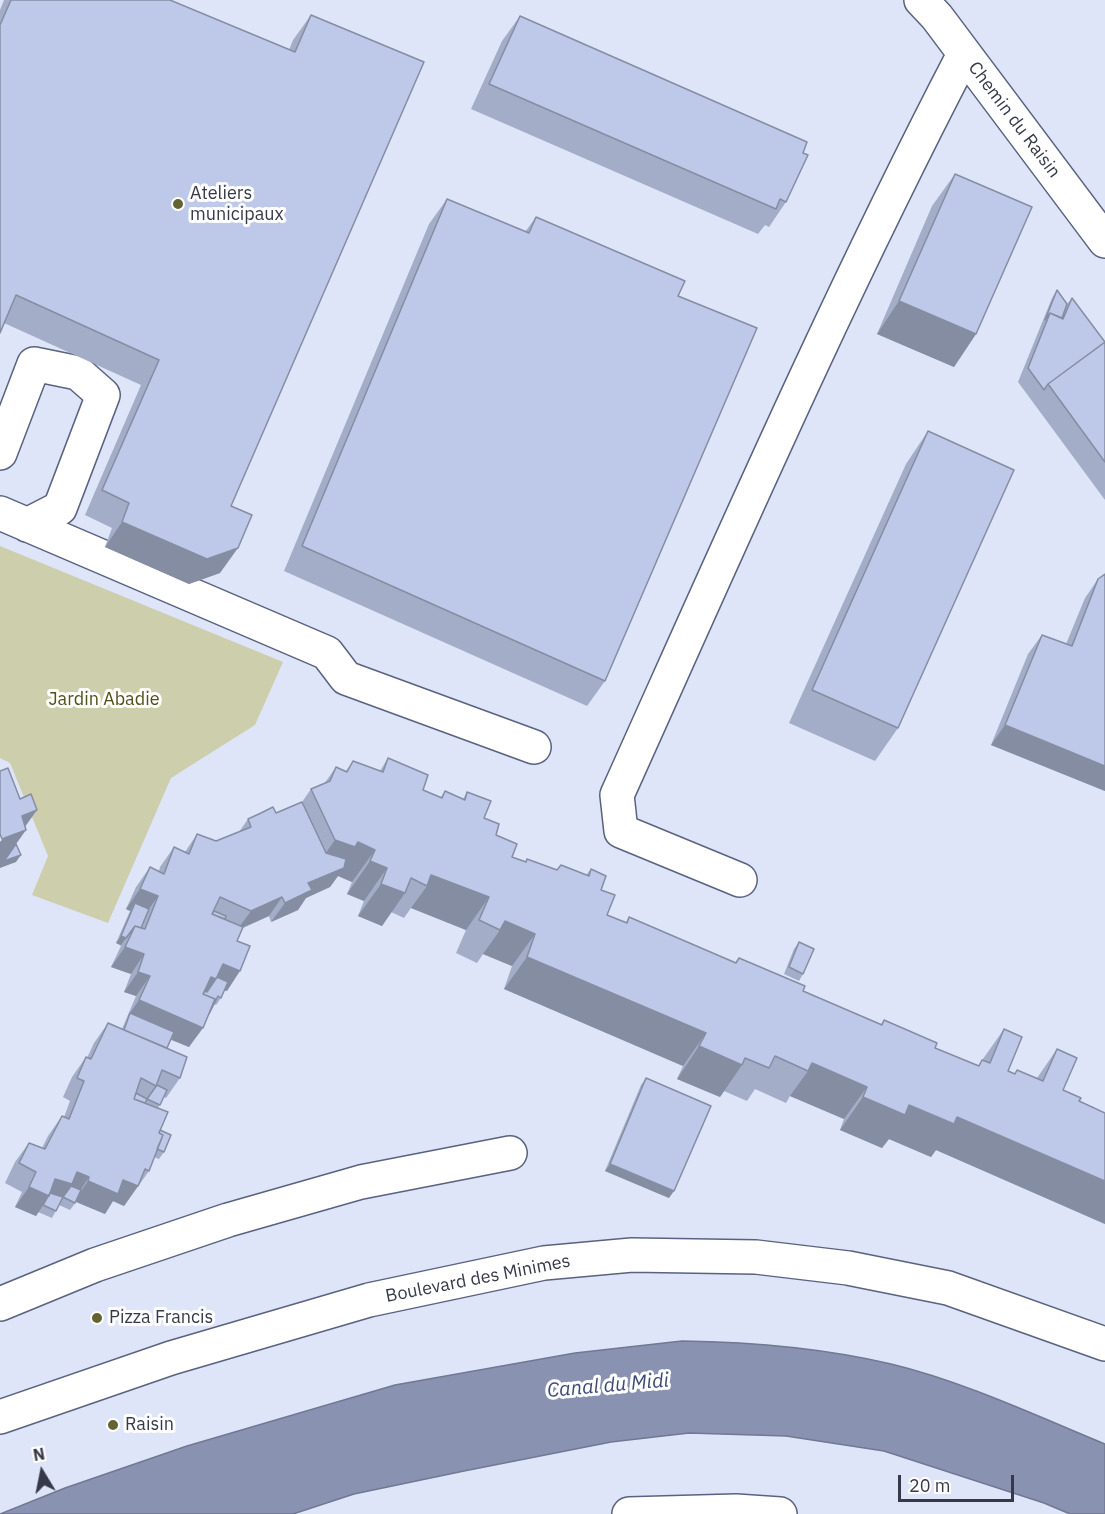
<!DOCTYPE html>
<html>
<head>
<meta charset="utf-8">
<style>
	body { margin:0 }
	#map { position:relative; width:1105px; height:1514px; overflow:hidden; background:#dee5f9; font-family:"IBM Plex Sans",sans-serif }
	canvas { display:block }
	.north { position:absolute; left:12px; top:1442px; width:60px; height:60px; -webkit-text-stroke:4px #fff; paint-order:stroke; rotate:350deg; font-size:16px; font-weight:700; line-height:24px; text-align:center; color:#363a48 }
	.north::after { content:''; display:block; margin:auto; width:21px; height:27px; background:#363a48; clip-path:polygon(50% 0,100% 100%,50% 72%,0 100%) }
	.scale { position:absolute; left:898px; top:1475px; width:116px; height:27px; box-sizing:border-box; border:3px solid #363a48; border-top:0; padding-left:8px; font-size:18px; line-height:21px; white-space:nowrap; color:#363a48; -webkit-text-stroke:4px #fff; paint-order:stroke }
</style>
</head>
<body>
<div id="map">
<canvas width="1105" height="1514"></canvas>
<div class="north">N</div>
<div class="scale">20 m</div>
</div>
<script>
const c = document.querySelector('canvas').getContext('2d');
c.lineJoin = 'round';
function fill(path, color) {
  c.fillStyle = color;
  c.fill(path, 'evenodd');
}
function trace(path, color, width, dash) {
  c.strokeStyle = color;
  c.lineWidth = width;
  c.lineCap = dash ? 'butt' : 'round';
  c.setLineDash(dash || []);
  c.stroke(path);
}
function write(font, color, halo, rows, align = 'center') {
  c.font = font + ' "IBM Plex Sans",sans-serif';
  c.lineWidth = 6;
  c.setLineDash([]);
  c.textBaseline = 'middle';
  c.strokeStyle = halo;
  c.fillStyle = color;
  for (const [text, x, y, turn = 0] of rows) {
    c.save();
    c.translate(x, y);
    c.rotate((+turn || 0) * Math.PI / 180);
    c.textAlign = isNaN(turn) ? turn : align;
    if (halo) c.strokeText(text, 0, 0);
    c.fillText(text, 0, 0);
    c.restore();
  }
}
const green = new Path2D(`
	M0,546L283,662L255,725L171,778L108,923L32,895L48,856L10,763L0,758Z`);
const water = new Path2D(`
	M682,1341C752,1342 823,1348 891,1364C962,1381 1037,1416 1105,1444V1514H1070L1044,1503L884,1451L786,1436L689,1433L611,1442L464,1471L354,1494L293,1514H0L65,1488L187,1446L395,1385L575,1353Z`);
const minor = new Path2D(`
	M921,0L937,17L1105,241
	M0,453L34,364L78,373L103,395L60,508L27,525
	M0,513L327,653L346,678L534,747
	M740,880L621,831L617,795C729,546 838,296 964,54
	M0,1304L95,1265L228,1220L361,1182L510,1153`);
const major = new Path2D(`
	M0,1417L171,1358L369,1300L544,1263L632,1255L756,1257L848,1268L948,1288L1105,1344
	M629,1514L736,1511L780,1514`);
const wall = new Path2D(`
	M4,0H170L289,50L293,40L311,15L220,573L189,584L105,547L112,528L85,515L141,385L4,323L0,333V10Z
	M520,16L803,153L786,202L769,227L765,225L758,234L471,109L502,41Z
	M955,174L976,334L954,367L877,334L932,206Z
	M447,199L525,232L536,217L678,296L605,681L587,706L284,571L429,224Z
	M1057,290L1067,304L1072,298L1105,342V500L1018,382L1052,298Z
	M928,431L898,728L875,761L789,723L906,464Z
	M1098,579L1105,791L991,745L1028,654L1042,635L1066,644L1085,598Z
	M388,758L423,790L441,797L445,791L463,799L467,792L484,818L512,857L525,862L527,859L557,870L586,875L591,869L601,890L607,915L626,922L629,917L735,963L739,958L803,991L881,1024L884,1020L935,1048L978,1066L1004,1029L1008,1071L1015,1074L1017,1070L1037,1078L1057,1049L1063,1090L1079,1101L1105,1113V1224L936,1150L931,1157L889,1139L882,1148L840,1130L844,1119L790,1096L786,1103L755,1089L747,1101L724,1091L720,1097L677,1079L683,1066L504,989L512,966L483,954L477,963L456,953L466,930L411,908L404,918L391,912L382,926L358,916L364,901L347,894L352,882L338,876L330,887L306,898L298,910L271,922L269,916L243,928L237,941L227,991L224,990L221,998L216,1005L214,1004L209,1014L189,1047L171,1040L167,1048L180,1078L166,1098L164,1097L158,1108L160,1130L164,1152L159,1159L154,1157L149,1171L124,1206L113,1201L105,1214L76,1202L70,1210L59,1205L52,1218L38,1212L36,1216L15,1207L22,1192L5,1183L15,1162L29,1143L42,1148L48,1136L62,1116L64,1117L70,1101L63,1097L72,1077L86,1057L87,1058L94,1043L108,1023L122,1029L136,996L124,992L131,974L111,967L121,946L116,943L130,911L126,909L136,887L150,867L159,871L160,867L174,847L185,852L197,834L216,841L239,832L248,819L276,813L302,802L311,789L324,784L336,767L346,771L353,761L380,771Z
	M799,942L803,974L799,981L784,974L794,949Z
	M646,1078L669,1198L605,1171L641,1085Z`);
const shadedWall = new Path2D(`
	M899,301L976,334L954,367L877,334Z
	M122,522L238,548L220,573L189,584L105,547Z
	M1005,725L1105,766V791L991,745Z
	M37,810L22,831L26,830L4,861L21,855L16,862L0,868V842L22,816Z
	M335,840L358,842L375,850L352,882L338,876L330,887L306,898L298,910L271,922L285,903L308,883L312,872Z
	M370,861L387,868L364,901L347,894Z
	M431,875L489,897L466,930L411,908L427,886Z
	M381,884L405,893L382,926L358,916Z
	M140,889L158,896L144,916L135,903L130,911L126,909Z
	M282,897L269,916L237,930L251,911Z
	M505,921L535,934L512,966L483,954L500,930Z
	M121,936L126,938L121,945L116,943Z
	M125,947L144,954L131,974L111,967Z
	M527,957L706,1033L683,1066L504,989Z
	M223,964L240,971L227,991L212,985L202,999L198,997L211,977Z
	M138,972L150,976L136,996L124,992Z
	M139,1000L203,1028L189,1047L127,1021L130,1013Z
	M699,1046L742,1065L720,1097L677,1079Z
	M812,1063L867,1087L844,1119L790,1096L808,1071Z
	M863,1097L909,1105L957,1117L1105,1181V1224L936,1150L931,1157L889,1139L882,1148L840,1130Z
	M610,1164L674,1191L669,1198L605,1171Z
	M77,1172L89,1177L76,1197L66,1193L58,1204L46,1201L36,1216L15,1207L29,1187Z
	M123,1180L138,1186L124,1206L113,1201L105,1214L74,1201L88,1181Z`);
const building = new Path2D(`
	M11,0H170L295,52L311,15L424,62L231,506L252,515L238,548L207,559L122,522L129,503L102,490L159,360L16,295L0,333V25Z
	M520,16L807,142L803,153L808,155L786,202L780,199L776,209L489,84Z
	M955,174L1032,207L976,334L899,301Z
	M447,199L529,233L536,217L685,281L678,296L757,328L605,681L302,546Z
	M1057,290L1067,304L1062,318L1050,313L1045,320Z
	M1072,298L1105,342L1048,384L1044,390L1028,368L1050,313L1063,319Z
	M1105,342V462L1048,384Z
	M928,431L1014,470L898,728L812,690Z
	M1105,574V766L1005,725L1042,635L1072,646L1098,579Z
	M388,758L428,775L423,790L442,798L445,791L465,800L467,792L491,801L484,818L499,824L496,835L517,844L512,857L526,862L527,859L557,870L561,865L589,876L591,869L606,876L601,890L615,895L607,915L627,923L629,917L736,963L739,958L805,986L803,991L882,1025L884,1020L937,1043L935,1048L979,1066L982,1060L990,1063L1004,1029L1022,1037L1008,1071L1015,1074L1017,1070L1043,1081L1057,1049L1077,1058L1063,1090L1081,1098L1079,1101L1105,1113V1181L957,1117L954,1124L909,1105L905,1115L863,1097L867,1087L812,1063L808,1071L775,1056L769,1068L745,1058L742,1065L699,1046L706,1033L527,957L535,934L505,921L500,930L479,920L489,897L431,875L427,886L411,878L405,893L381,884L387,868L370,861L375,850L358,842L355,847L335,840L311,789L330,781L336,767L347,772L353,761L383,772Z
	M8,768L20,799L31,794L37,810L22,816L26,830L2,839L0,834V771Z
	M302,802L326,853L346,859L344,868L308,883L312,890L285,903L282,897L251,911L220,897L212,914L243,927L237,941L250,946L240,971L223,964L216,979L211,977L203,994L215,999L203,1028L139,1000L150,976L138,972L144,954L125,947L135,926L145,929L158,896L140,889L150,867L164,874L174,847L189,854L197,834L216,841L251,827L248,819L261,813L273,807L276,813Z
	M16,844L21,855L4,861Z
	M135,903L149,909L141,928L135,926L126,938L121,936Z
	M214,911L226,916L225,919L212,914Z
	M799,942L814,949L803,974L789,967Z
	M217,977L228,982L221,998L218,996L209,1014L215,999L203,994L205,991L207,992Z
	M130,1013L174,1032L167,1048L124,1030Z
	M108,1023L187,1057L180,1078L162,1070L156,1086L141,1078L134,1099L168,1112L159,1133L163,1135L149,1171L145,1169L138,1186L123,1180L118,1194L88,1181L89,1177L77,1172L72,1184L55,1179L49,1196L29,1187L36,1172L19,1163L29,1143L45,1149L62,1116L69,1119L84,1081L77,1078L86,1057L91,1059Z
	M646,1078L711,1106L674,1191L610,1164Z
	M157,1085L167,1090L160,1105L147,1099Z
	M136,1093L147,1099L145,1103L134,1099Z
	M160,1130L171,1135L164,1152L157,1149L163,1135L159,1133Z
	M71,1186L81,1190L75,1203L63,1197Z
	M50,1193L63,1197L56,1211L43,1205Z`);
const markers = [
	[178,204,6,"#636431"],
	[97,1318,6,"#636431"],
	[113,1425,6,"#636431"]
];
const streetNames = [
	["Chemin du Raisin",1014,120,53],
	["Boulevard des Minimes",478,1279,-11]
];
const poiNames = [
	["Ateliers",190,194],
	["municipaux",190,215],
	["Pizza Francis",109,1318],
	["Raisin",125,1425]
];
const parkNames = [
	["Jardin Abadie",104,700]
];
const waterNames = [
	["Canal du Midi",608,1386,-5]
];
fill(green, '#cdceac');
fill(water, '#8993b1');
trace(water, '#707892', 1.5);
trace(minor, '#59627f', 36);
trace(major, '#59627f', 36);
trace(minor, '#fff', 33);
trace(major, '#fff', 33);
fill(wall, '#a3adc8');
fill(shadedWall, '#858da3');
fill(building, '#bec9e9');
trace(building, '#858da3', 1.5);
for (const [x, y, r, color] of markers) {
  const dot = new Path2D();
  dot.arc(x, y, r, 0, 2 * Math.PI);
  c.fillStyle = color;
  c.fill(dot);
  trace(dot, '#fff', 2);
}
write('18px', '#363a48', '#fff', streetNames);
write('18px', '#363a48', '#fff', poiNames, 'left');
write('18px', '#505018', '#fff', parkNames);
write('italic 20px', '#3c4975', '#fff', waterNames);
</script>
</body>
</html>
